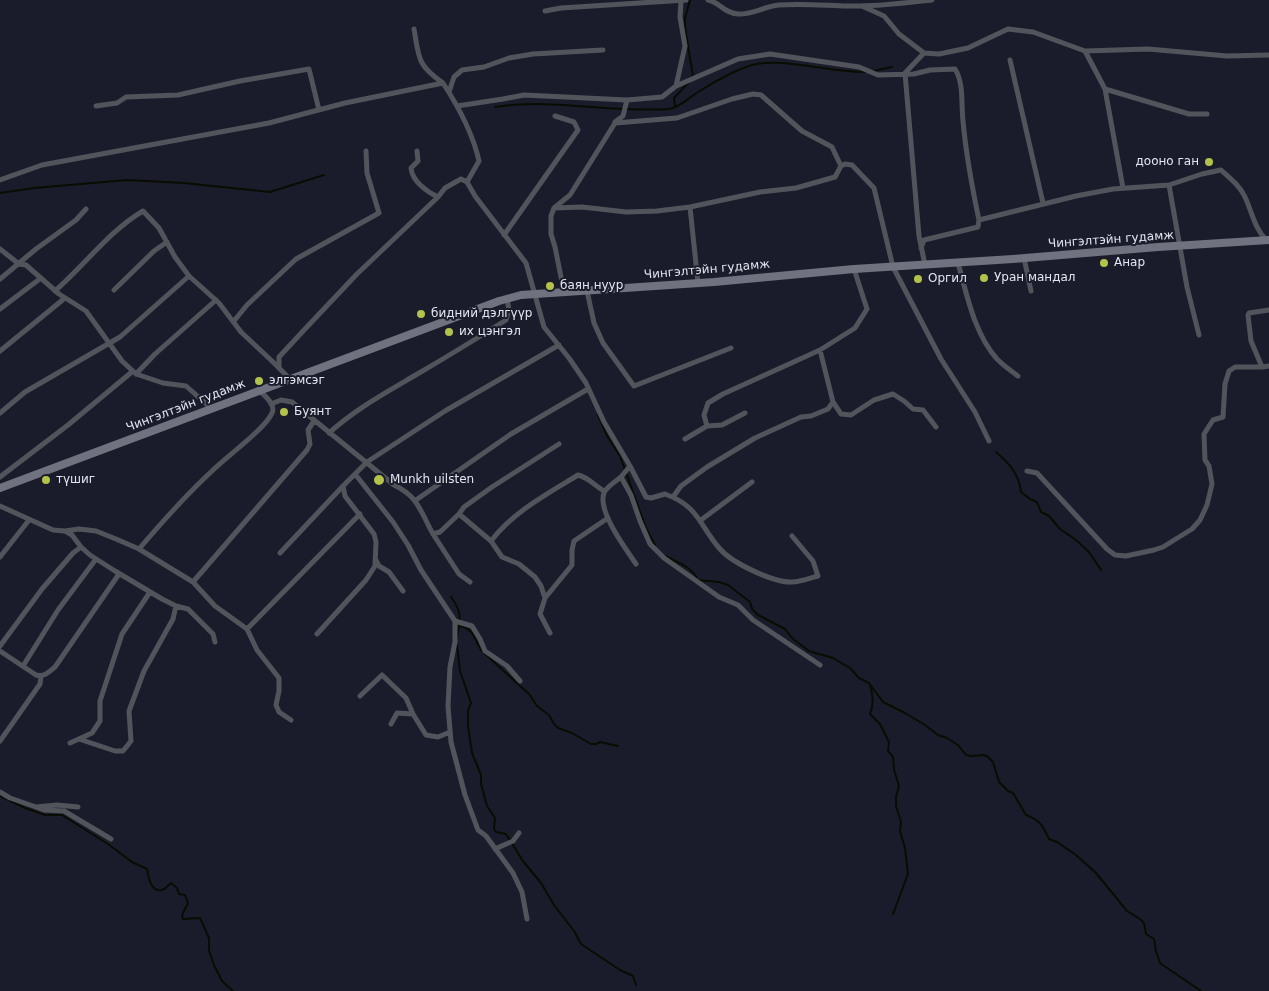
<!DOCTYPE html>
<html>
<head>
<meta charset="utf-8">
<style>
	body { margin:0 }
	canvas { display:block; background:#1a1c2b }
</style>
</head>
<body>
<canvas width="1269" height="991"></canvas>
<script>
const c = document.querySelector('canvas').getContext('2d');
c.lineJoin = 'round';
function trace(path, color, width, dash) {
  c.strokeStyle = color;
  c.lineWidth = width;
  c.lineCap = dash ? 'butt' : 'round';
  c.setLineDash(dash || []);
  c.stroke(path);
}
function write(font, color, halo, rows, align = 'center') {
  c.font = font + ' "DejaVu Sans",sans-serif';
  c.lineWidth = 4;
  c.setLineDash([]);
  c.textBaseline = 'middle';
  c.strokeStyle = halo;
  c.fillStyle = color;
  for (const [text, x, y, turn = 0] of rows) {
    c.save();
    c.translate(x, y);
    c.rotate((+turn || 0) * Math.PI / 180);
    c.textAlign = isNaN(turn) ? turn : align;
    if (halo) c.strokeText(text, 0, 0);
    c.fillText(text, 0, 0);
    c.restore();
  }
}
const stream = new Path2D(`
	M690,0L685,18V28L693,76
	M873,71L892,67
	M495,107C553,98 611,113 669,109C679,108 690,97 698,92C714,82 731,72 749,66C779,56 831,73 865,72
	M675,107L674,98L689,82
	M0,193L34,188L127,180L184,183L270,192L324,175
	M598,415L607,436L620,456L646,528L655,545
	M996,452C1009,463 1019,474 1021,492L1030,499L1037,502L1041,512L1049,516L1060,529L1076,540L1089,552L1101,570
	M665,556C678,563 691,566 698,580L719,582L728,585L750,602L752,609L758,615L785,629L793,639L809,651L833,658L850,668L859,678L869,683L883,702L905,713L925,725L938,735L947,738L958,745L966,755L972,756L984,755L988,757L993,762L999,782L1008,791L1013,793L1026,815C1040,820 1043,826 1049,839L1057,842L1076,855L1096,873L1127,911L1140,919L1144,923L1146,934L1154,939L1156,951L1160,963L1201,991
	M451,597C463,613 460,619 457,638
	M459,626C477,630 473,640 482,651L530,695L537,706L549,715L554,724L558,728L572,733L591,744H596L600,742L618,746
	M457,645L460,671L471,703L468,710V726L472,753L481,775V784L487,806L495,818L494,829L496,832L506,834L523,861L541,883L554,905L574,931L581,944L620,970L633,976L636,985
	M870,685C873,696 874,704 870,714L880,724L889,742L888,751L893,757L894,770L899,786L896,797V806L901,822L900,831L905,848L908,874L893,914
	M0,796L25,808L45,815H62L108,844L132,862L147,869C148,876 151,892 161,890C165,890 168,885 171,883L177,888L179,894L185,895L188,903L182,915L183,919L200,918L209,938V951L214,965L222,981L233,991`);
const minor = new Path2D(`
	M708,0C720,2 723,13 738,14C752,15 765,6 779,5C804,3 830,6 855,6C881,6 906,3 932,0
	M862,6L884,16L899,34L924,53L939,54L968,48L1008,29L1033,32L1085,51L1148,49L1227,56L1269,55
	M545,11L561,8L686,0
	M414,29C419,58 417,65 443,83
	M1085,51L1105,89L1123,188
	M924,53L905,73L919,236L925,265
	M1010,60L1043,203
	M676,86L738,59L770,54L859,67L878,75L914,74L930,70L955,69C964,83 961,104 963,121C966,154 972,187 979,220
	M1105,89L1189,114H1207
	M449,92L454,77L462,70L484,67L509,58L533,54L603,50
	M96,106L117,103L126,97L178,95L240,81L309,69L319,110
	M457,106L503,99L524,95L627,100
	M615,122L623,116L627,100L662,97L676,86L685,46L680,17L681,1
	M417,151L418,161L411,168C412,181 427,192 438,197L445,188L461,179L467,182
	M841,166L845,164L852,165L874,188L893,267L941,359L975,412L989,441
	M0,180L42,165L269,123L345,103L443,83C458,106 473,134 479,161L467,182L475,196L526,263L544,327L569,358L586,383L604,422L630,466L646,497L651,498L665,494C699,506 699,525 720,549C732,563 774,583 792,582C800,582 810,578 818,576L813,561L792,536
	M1169,185L1187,287L1199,335
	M690,207L698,283
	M554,208L582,207L626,212L657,211L690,207L760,192L796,188L835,177L841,166L832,147L802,131L761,95L753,94L732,99L677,118L615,123L570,195L554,208L551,216V234L555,247L564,292
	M504,235L578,130L574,122L555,116
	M921,248L924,240L978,227L979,220L1076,196L1113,189L1169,185L1202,174L1221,170C1230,178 1240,186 1245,197C1252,212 1254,227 1266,240
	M0,249L19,264L26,265L59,294L86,311L122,361L136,374L163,383L186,386L212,409
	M1024,258L1031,291
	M958,263C967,295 974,333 997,359C1003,365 1011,371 1018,376
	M0,279L36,249L76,220L86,209
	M114,290L154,251L167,242
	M55,291C85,265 109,231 143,211L159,228L175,257L189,276L219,303L241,332L273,362L290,379
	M587,291L594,323L603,343L634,386L731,348
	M0,309L41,278
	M1269,310L1249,313L1248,315L1251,341L1262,367L1269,366
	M234,321L247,305L296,259L379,213L367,173L366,151
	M820,350L833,402L841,414L851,415L874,400L893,394L904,401L913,409L923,410L936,427
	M0,351L65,298
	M279,367V357L305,329L357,274L438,197
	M136,374L155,354L216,300
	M271,404L281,400L292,402L394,485C419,497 420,511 433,534L440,532L459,514L491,541L502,557L519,564L535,577L541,586L545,598
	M0,413L25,392L120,337L189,276
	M707,426L704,415L708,403L723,394L820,350L855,328L867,309L854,269
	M329,433C354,410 385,393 414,376C445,358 476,339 506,320L509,310L507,299
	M685,439L707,426L722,425L745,413
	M630,466L621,477L631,495L640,521L650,544L664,558L719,597L738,605L753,620L820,665
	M1027,471L1037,473L1107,549L1115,555L1126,556L1154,550L1163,547L1192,529L1200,520L1207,505L1212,484L1209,466L1205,460L1204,434L1213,420L1223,417L1225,384L1229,371L1235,367H1262
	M0,477L68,425L133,371
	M621,477C616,481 606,487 604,493C597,511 626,549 636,564
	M673,497L681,486L707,467L755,438L801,417L811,416L828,409L833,402
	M416,500L511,434L588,389
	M0,506L53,530L65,531L79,529L96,531L116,539L139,549L193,582L215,606L247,629L257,650L279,678V691L276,705L279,712L291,720
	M459,514L464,507L492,487L559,444
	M701,520L752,482
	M65,531L72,535L81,547L90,555L115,571L162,599L176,606L188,609L213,634L215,642
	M433,534L459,574L470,582
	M491,541C513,512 547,494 578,475C590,478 593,485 604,491
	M139,549C162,522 186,495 212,471C226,457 266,428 272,413C276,405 265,396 260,391
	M280,553L343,486
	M0,557L29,520
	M376,560L379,566L389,572L403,591
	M193,582L307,450L310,444L308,430L314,421
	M455,621L472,626L480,639L485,651L507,666L520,681
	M247,629L360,514
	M550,633L540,614L545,598L572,565V550L574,541L608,518
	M317,634L366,580L375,566L376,542L374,534L345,496L343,486L355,474
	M0,646L42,589L73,553L81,547
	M0,651L36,675C45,677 49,672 55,667L119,574
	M23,666L58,610L96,559
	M360,696L382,675L406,698L413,714
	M391,724L397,713L413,714L426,735L438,737L450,732
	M79,739L115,751H123L131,741L129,711L144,671L173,619L176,606
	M0,741L40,684L41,676
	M70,743L92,733L100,721V701L122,634L150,592
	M0,792L10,798L36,807L57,805L78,807
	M36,807L44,810L64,811L111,839
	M495,849L513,841L519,833
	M527,919L522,892L513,873L486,836L478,830L465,795L451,742L448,706L450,667L455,642V621L421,570L408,545L393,522L355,474L367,462L445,411L559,345`);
const secondary = new Path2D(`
	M0,488L499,301L521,295L714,282L854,269L1013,259L1158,247L1269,240`);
const markers = [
	[1209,162,5,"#b3c24b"],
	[1104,263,5,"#b3c24b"],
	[984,278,5,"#b3c24b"],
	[918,279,5,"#b3c24b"],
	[550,286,5,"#b3c24b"],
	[421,314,5,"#b3c24b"],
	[449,332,5,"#b3c24b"],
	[259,381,5,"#b3c24b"],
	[284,412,5,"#b3c24b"],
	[46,480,5,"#b3c24b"],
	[379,480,6,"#b3c24b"]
];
const poiNames = [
	["дооно ган",1199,162,"right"],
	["Анар",1114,263],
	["Уран мандал",994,278],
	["Оргил",928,279],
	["баян нуур",560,286],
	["бидний дэлгүүр",431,314],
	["их цэнгэл",459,332],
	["элгэмсэг",269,381],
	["Буянт",294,412],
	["түшиг",56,480],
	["Munkh uilsten",390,480]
];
const streetNames = [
	["Чингэлтэйн гудамж",1111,240,-4],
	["Чингэлтэйн гудамж",707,270,-5],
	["Чингэлтэйн гудамж",186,406,-21]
];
trace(stream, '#090c00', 2);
trace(minor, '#52545b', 5);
trace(secondary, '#70727f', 8);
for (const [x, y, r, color] of markers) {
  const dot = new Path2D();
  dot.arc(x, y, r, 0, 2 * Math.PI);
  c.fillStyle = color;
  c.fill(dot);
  trace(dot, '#1a1c2b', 2);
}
write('12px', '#e3e5f0', '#1a1c2b', poiNames, 'left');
write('12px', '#e3e5f0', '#1a1c2b', streetNames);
</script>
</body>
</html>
